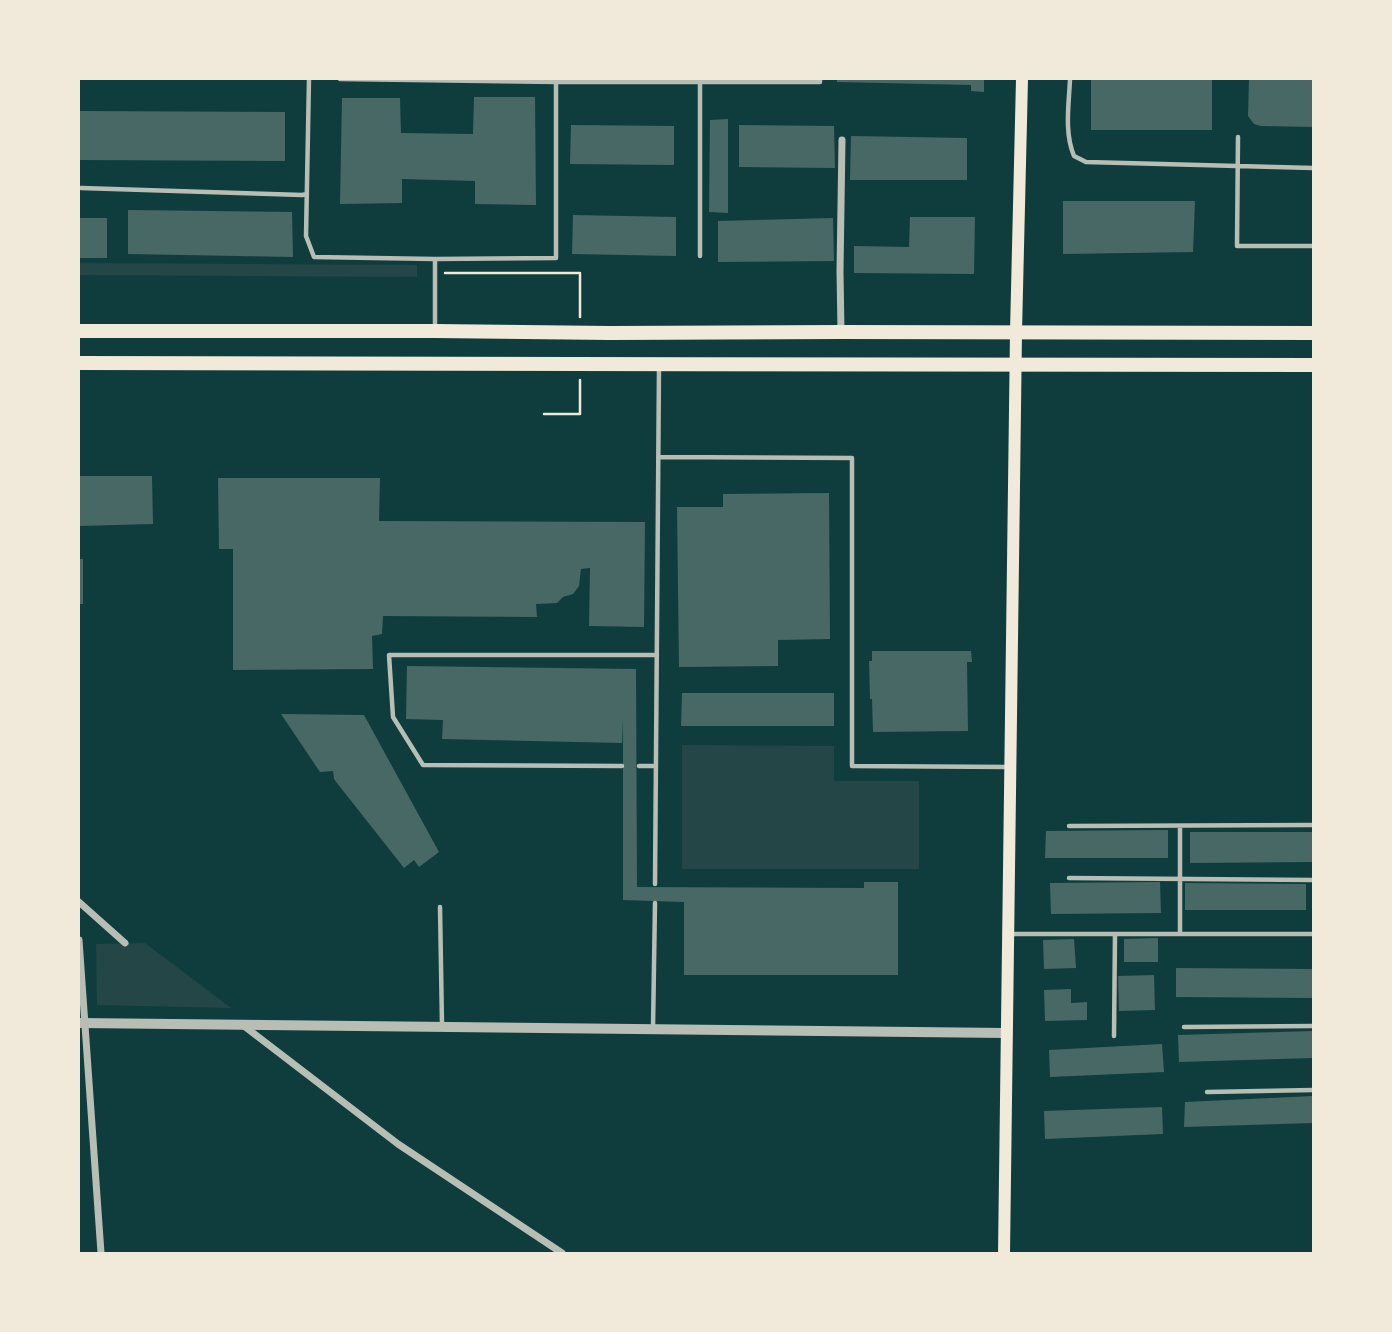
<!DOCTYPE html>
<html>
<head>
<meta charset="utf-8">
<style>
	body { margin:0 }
	#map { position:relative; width:1392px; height:1332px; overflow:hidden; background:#0f3d3e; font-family:Signika,sans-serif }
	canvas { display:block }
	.frame { position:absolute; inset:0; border:80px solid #f1e9da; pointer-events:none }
</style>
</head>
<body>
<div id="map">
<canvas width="1392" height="1332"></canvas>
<div class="frame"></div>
</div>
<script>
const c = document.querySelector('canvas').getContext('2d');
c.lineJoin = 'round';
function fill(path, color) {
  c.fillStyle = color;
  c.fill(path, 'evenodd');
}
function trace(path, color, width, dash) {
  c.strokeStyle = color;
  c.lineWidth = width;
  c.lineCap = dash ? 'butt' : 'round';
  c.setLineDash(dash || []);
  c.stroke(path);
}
const green = new Path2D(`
	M79,263L417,265V277L79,275Z
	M682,745L834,746V781H919V869H682Z
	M145,943L231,1008L97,1005L96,944Z`);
const building = new Path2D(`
	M837,79H984V92L971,91V85L837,82Z
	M1091,79H1212V130H1091Z
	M1249,79H1313V127L1261,126L1254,124L1248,116Z
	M474,97H535L536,205L475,204V181L402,179V203L340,204L342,98H400L401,133L473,134Z
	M79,111L285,112V161L79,160Z
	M728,119V213L709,212L710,120Z
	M571,125L674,126V165L570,164Z
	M739,125L834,126L835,168L739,167Z
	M851,136L967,138V180H850Z
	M1063,201H1195L1193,252L1063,254Z
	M128,210L292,212L293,257L128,254Z
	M573,215L676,217V256L572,254Z
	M910,217H975L974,274L854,273V246L909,247Z
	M79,218H107V258H79Z
	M833,218L834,261L718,262V221Z
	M79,476H152L153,524L79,526Z
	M218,478H380L379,521L645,522L644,627L589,626L590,568L581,569L579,586L573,594L563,597L557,603L536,604L537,617L383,616L382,634L372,636L373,669L233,670V549H219Z
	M829,493L830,639L778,640V666L679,667L677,507H723V494Z
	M79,559H83V604H79Z
	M872,651H971L972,662H967L968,731L873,732L872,699H870L869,661H872Z
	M407,666L636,669L637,887L864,888V882H898V975H684V902L623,900V720L622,743L442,739L443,720L406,719Z
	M682,693H834V726H681Z
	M281,714L364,715L439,852L419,867L414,860L404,868L337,783L334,779L333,771L320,772Z
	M1168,830V858H1045L1046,831Z
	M1190,832H1313V862L1190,863Z
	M1160,882L1161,913L1051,914L1050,883Z
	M1185,883L1306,884V910H1185Z
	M1158,938V962H1124V939Z
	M1074,939L1076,968L1044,969L1043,940Z
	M1176,968L1313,969V998L1176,997Z
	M1154,975L1155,1010L1119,1011L1118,976Z
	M1071,989V1003L1087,1002V1020L1045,1021L1044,990Z
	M1313,1031V1058L1179,1062L1178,1035Z
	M1162,1044L1164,1072L1050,1077L1049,1050Z
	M1313,1096V1123L1184,1127L1185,1102Z
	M1162,1107L1163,1134L1045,1139L1044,1111Z`);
const path = new Path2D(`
	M445,273H580V317
	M544,414H580V380`);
const service = new Path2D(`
	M309,79L306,236L314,257L435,259
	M340,79L556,82H820V79
	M1070,79C1069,104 1064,132 1074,156L1086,162L1313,168
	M700,83V256
	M1238,137L1237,246H1313
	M81,188L302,195L307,194
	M435,327V259L556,258V79
	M659,457L852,458V766L1010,767
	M622,766L423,765L393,717L389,655H657
	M639,766H656
	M1069,826L1313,825
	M1180,826V934
	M1069,878L1313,880
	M655,884L659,367
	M440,907L442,1025
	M1009,934H1313
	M1184,1027L1313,1026
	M653,1028L655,903
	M1114,1036L1115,934
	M1207,1092L1313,1090`);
const minor = new Path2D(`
	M841,332L840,271L842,140
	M79,902L125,943
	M79,940L101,1253
	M244,1026L398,1144L562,1253`);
const tertiary = new Path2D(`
	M79,1023L1006,1033`);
const secondary = new Path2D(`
	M1004,1253L1016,332L1022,79`);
const trunk = new Path2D(`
	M79,331H435L610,333L841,332L1313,333
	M79,363C490,365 902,364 1313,365`);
fill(green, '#244646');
fill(building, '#486865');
trace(path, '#f1e9da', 2.5);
trace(service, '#b8beb3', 4.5);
trace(minor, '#b8beb3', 7);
trace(tertiary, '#b8beb3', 10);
trace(secondary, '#f1e9da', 12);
trace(trunk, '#f1e9da', 14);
</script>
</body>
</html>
